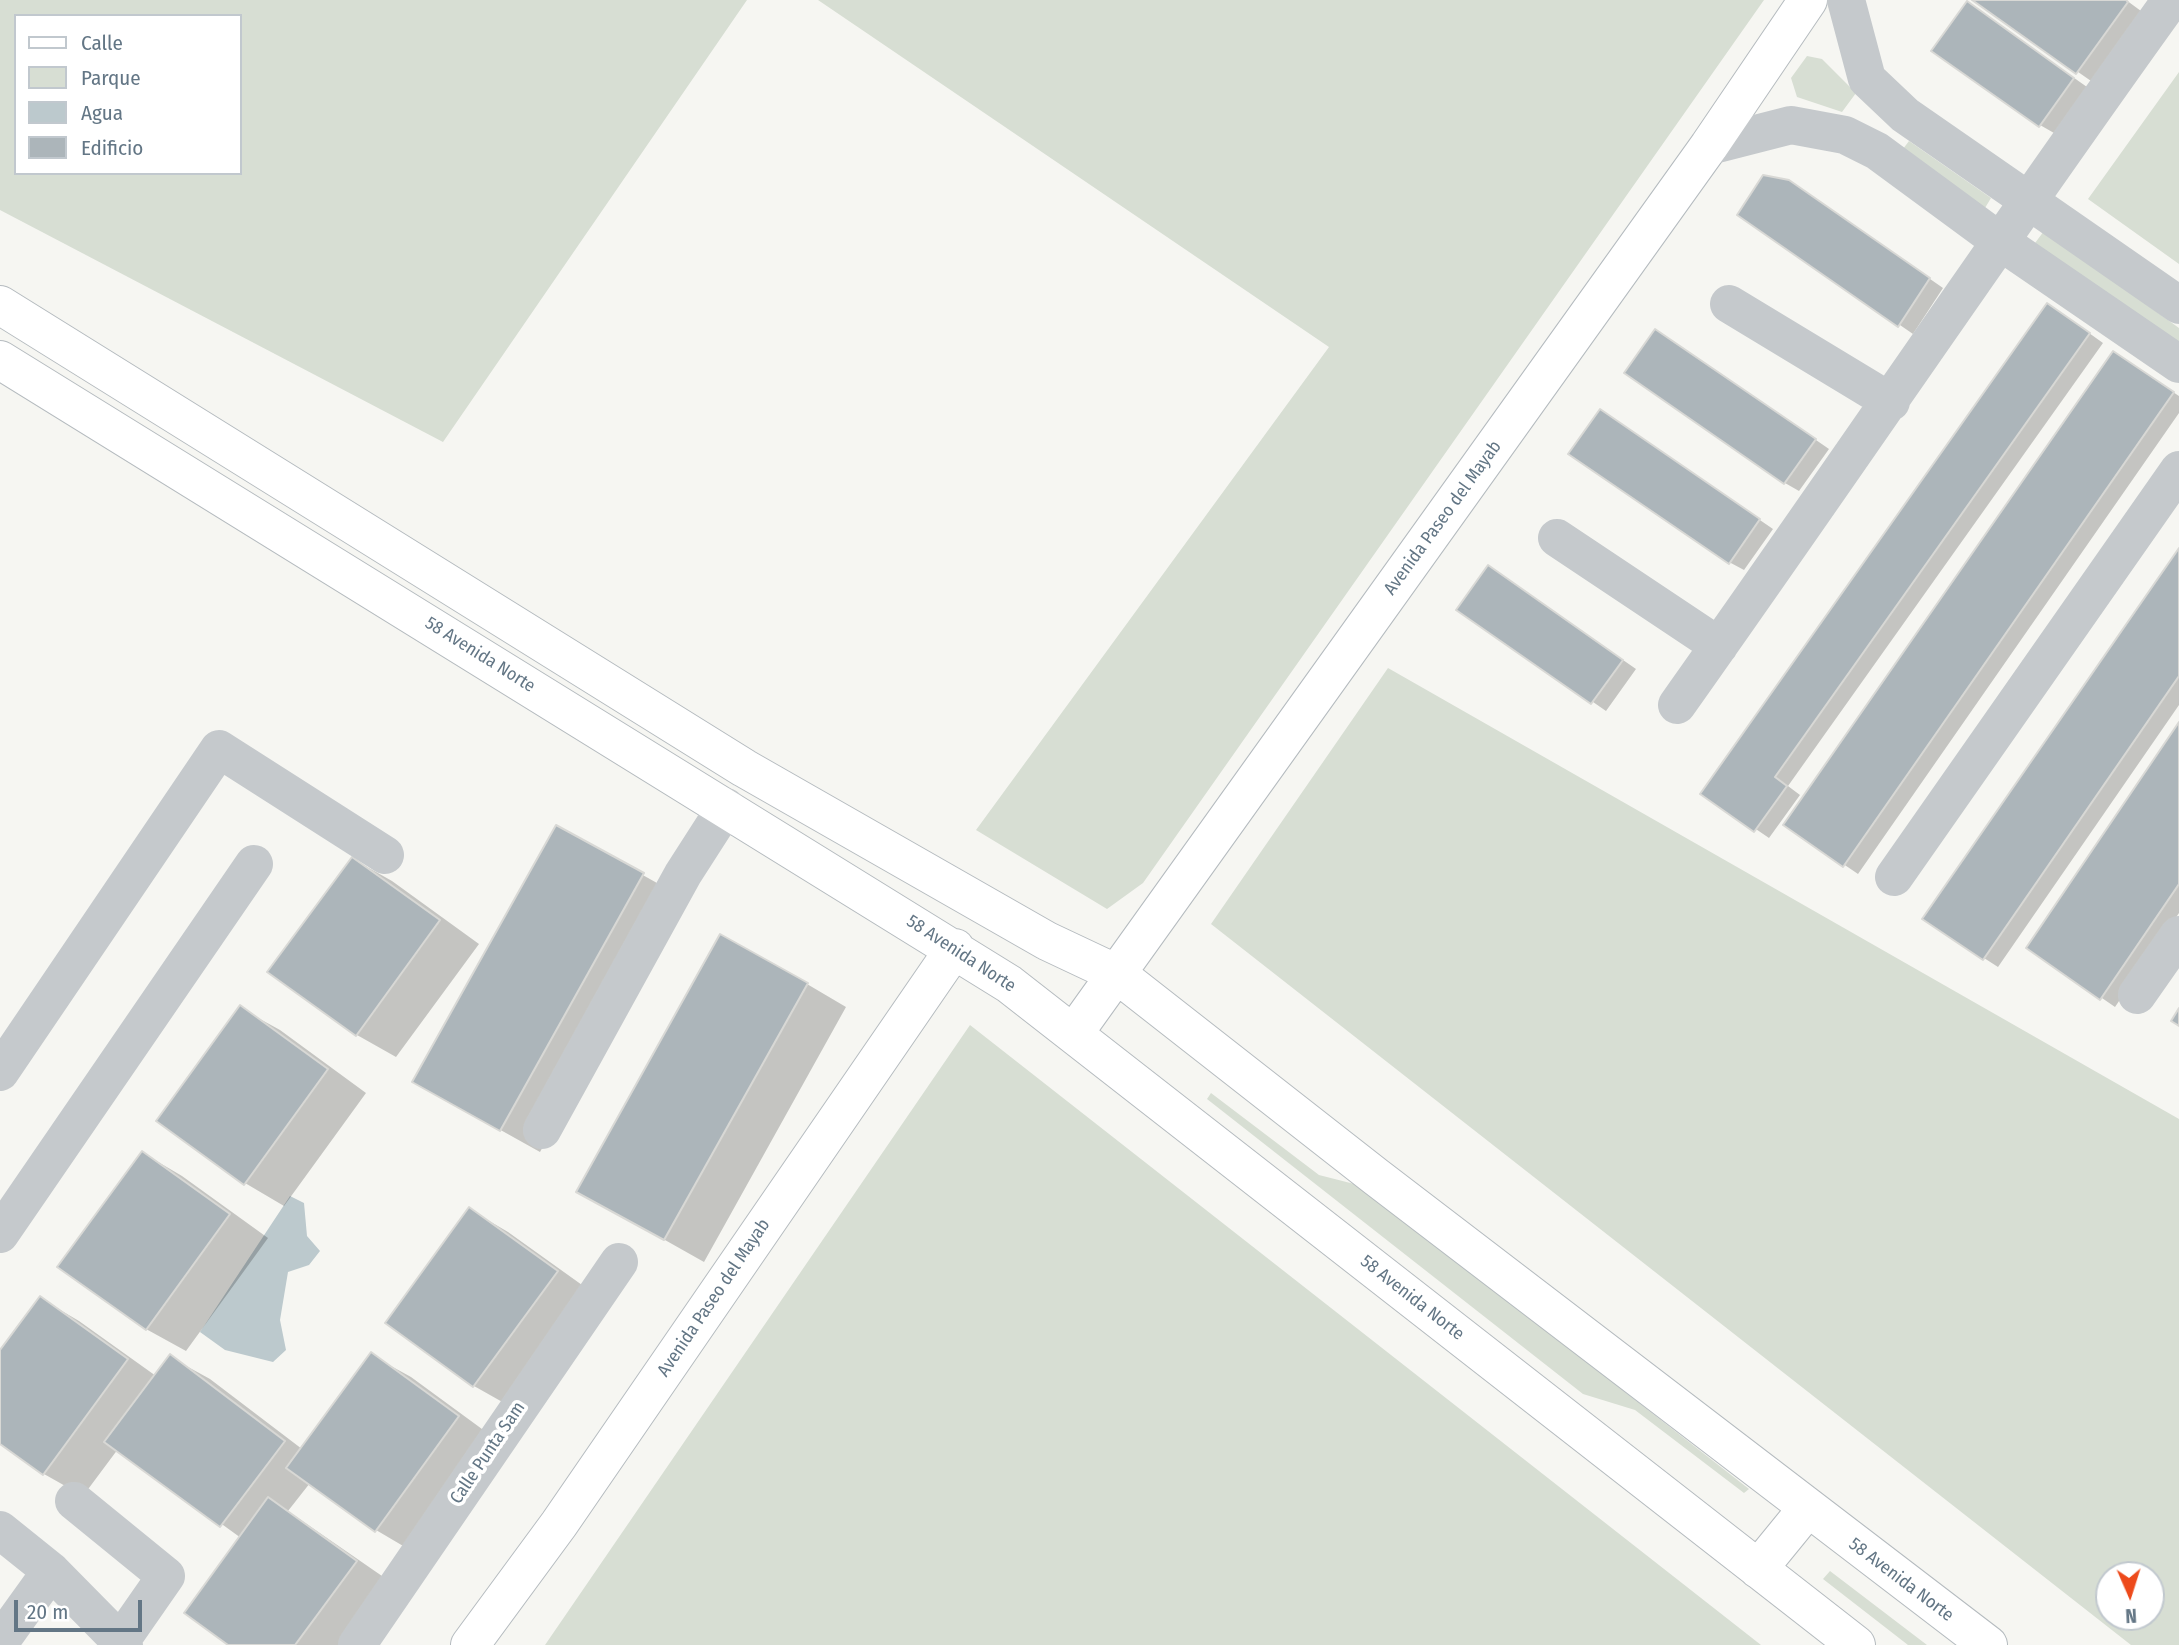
<!DOCTYPE html>
<html>
<head>
<meta charset="utf-8">
<style>
	body { margin:0 }
	#map { position:relative; width:2179px; height:1645px; overflow:hidden; background:#f6f6f2; font-family:"Fira Sans Condensed",sans-serif }
	canvas { display:block }
	.legend { position:absolute; left:14px; top:14px; width:228px; height:161px; box-sizing:border-box; background:#fff; border:2px solid #c1c8ce; margin:0; padding:9px 12px; list-style:none; font-size:21px; color:#637685 }
	.legend li { display:flex; align-items:center; gap:14px; height:35px }
	.legend b { width:35px; border:2px solid #c1c8ce }
	.north { position:absolute; left:2095px; top:1561px; width:70px; height:70px; box-sizing:border-box; background:#fff; border:2px solid #c1c8ce; border-radius:50%; rotate:177deg; font-size:19px; font-weight:700; line-height:28px; text-align:center; color:#637685 }
	.north::after { content:''; display:block; margin:auto; width:24px; height:32px; background:#ed4a1b; clip-path:polygon(50% 0,100% 100%,50% 72%,0 100%) }
	.scale { position:absolute; left:14px; top:1600px; width:128px; height:32px; box-sizing:border-box; border:4px solid #637685; border-top:0; padding-left:9px; font-size:21px; line-height:24px; white-space:nowrap; color:#637685; -webkit-text-stroke:5px #fff; paint-order:stroke }
</style>
</head>
<body>
<div id="map">
<canvas width="2179" height="1645"></canvas>
<ul class="legend">
<li><b style="height:9px;background:#fff"></b>Calle</li>
<li><b style="height:19px;background:#d7ded3"></b>Parque</li>
<li><b style="height:19px;background:#bcc9cd"></b>Agua</li>
<li><b style="height:19px;background:#acb5ba"></b>Edificio</li>
</ul>
<div class="north">N</div>
<div class="scale">20 m</div>
</div>
<script>
const c = document.querySelector('canvas').getContext('2d');
c.lineJoin = 'round';
function fill(path, color) {
  c.fillStyle = color;
  c.fill(path, 'evenodd');
}
function trace(path, color, width, dash) {
  c.strokeStyle = color;
  c.lineWidth = width;
  c.lineCap = dash ? 'butt' : 'round';
  c.setLineDash(dash || []);
  c.stroke(path);
}
function write(font, color, halo, rows, align = 'center') {
  c.font = font + ' "Fira Sans Condensed",sans-serif';
  c.lineWidth = 7;
  c.setLineDash([]);
  c.textBaseline = 'middle';
  c.strokeStyle = halo;
  c.fillStyle = color;
  for (const [text, x, y, turn = 0] of rows) {
    c.save();
    c.translate(x, y);
    c.rotate((+turn || 0) * Math.PI / 180);
    c.textAlign = isNaN(turn) ? turn : align;
    if (halo) c.strokeText(text, 0, 0);
    c.fillText(text, 0, 0);
    c.restore();
  }
}
const green = new Path2D(`
	M0,0H747L443,442L0,210ZM16,16H240V173H16Z
	M818,0H1764L1143,883L1107,909L976,830L1329,347Z
	M1807,56L1822,59L1856,93L1842,112L1797,97L1791,78Z
	M2179,72V264L2088,199Z
	M1909,141L1991,198L1985,208L1903,149Z
	M2044,231L2179,328V345L2035,243Z
	M1388,668L2179,1119V1645H2131L1211,924ZM2109,1575H2151V1617H2109Z
	M970,1025L1761,1645H545Z
	M1211,1093L1319,1175L1362,1186L1749,1489L1744,1493L1635,1410L1583,1394L1207,1099Z
	M1830,1571L1927,1645H1908L1823,1579Z`);
const water = new Path2D(`
	M290,1196L304,1203L307,1236L320,1251L309,1265L288,1272L280,1320L286,1350L273,1362L225,1350L200,1332Z`);
const shadow = new Path2D(`
	M1975,0H2126L2141,11L2091,81Z
	M1968,3L2087,87L2054,133L2040,125Z
	M1804,191L1943,288L1913,334L1740,215Z
	M2061,313L2103,343L1788,786L1800,795L1769,838L1703,793Z
	M1670,339L1829,449L1799,491L1785,483Z
	M2114,353L2179,396V413L1858,874L1786,825Z
	M1614,420L1773,529L1744,570L1729,562Z
	M2179,551V705L1998,967L1984,958Z
	M1502,576L1636,669L1606,711L1459,609Z
	M2179,725V913L2115,1007L2028,947Z
	M557,827L682,897L540,1152L454,1104Z
	M353,859L392,881L479,944L396,1057L357,1035Z
	M807,984L846,1007L704,1262L617,1213Z
	M240,1008L280,1030L366,1093L284,1206L245,1183Z
	M143,1153L182,1176L268,1238L186,1351L146,1329Z
	M469,1209L508,1232L596,1295L513,1408L474,1386Z
	M40,1298L79,1321L156,1376L170,1357L210,1379L302,1449L371,1355L411,1377L497,1440L415,1553L376,1530L310,1483L288,1511L395,1585L351,1645H231L241,1538L118,1449L83,1496L44,1474L0,1442V1353Z`);
const building = new Path2D(`
	M1972,0H2126L2128,2L2076,74Z
	M1967,1L2074,78L2039,127L1931,51Z
	M1763,175L1789,180L1930,278L1898,327L1737,215Z
	M2047,303L2090,333L1775,777L1787,786L1754,832L1700,794Z
	M1655,329L1816,439L1784,484L1624,373Z
	M2113,351L2174,392L1843,867L1783,825Z
	M1600,409L1760,519L1729,564L1568,454Z
	M2179,548V676L1983,960L1922,919Z
	M1488,565L1623,660L1591,704L1456,610Z
	M2179,722V884L2100,1000L2026,948Z
	M556,825L644,873L500,1131L412,1082Z
	M352,857L440,920L356,1036L267,972Z
	M720,934L808,983L664,1240L576,1192Z
	M240,1005L328,1069L244,1185L156,1121Z
	M2179,1008V1026L2171,1021Z
	M142,1151L230,1214L146,1330L57,1267Z
	M469,1207L558,1271L473,1387L385,1323Z
	M40,1296L128,1359L43,1475L0,1444V1350Z
	M371,1352L459,1416L375,1532L286,1468Z
	M170,1354L285,1441L220,1527L104,1442Z
	M268,1497L357,1561L295,1645H228L184,1613Z`);
const street = new Path2D(`
	M1846,0L1867,79L1905,115L2179,305
	M1709,146L1791,125L1845,135L1877,151L1998,240L2179,364
	M1729,304L1891,402
	M1557,538L1719,646
	M1677,705C1843,471 2003,233 2171,0
	M1894,877L2179,470
	M2137,995L2179,935
	M0,1072L219,749L385,855
	M542,1130L683,874L726,807
	M0,1234L254,864
	M74,1501L166,1576L120,1642
	M0,1530L51,1571L124,1645
	M0,1642L51,1571
	M357,1645L619,1262`);
const secondary = new Path2D(`
	M0,305L744,768L1047,941L1117,974L1375,1176L1988,1645
	M0,360L1009,984L1856,1645
	M1074,1033L1709,146L1808,0
	M1758,1569L1807,1509
	M470,1645L559,1524L955,948`);
const streetNames = [
	["Avenida Paseo del Mayab",1443,518,-54],
	["58 Avenida Norte",480,655,32],
	["58 Avenida Norte",961,954,33],
	["Avenida Paseo del Mayab",714,1298,-56],
	["58 Avenida Norte",1412,1298,38],
	["Calle Punta Sam",488,1453,-56],
	["58 Avenida Norte",1901,1580,37]
];
fill(green, '#d7ded3');
fill(water, '#bcc9cd');
fill(shadow, '#0003');
fill(building, '#acb5ba');
trace(building, '#d8d8d5', 2);
trace(secondary, '#b5bbbf', 40);
trace(street, '#c5c9cc', 38);
trace(secondary, '#fff', 38);
write('18px', '#637685', '#fff', streetNames);
</script>
</body>
</html>
